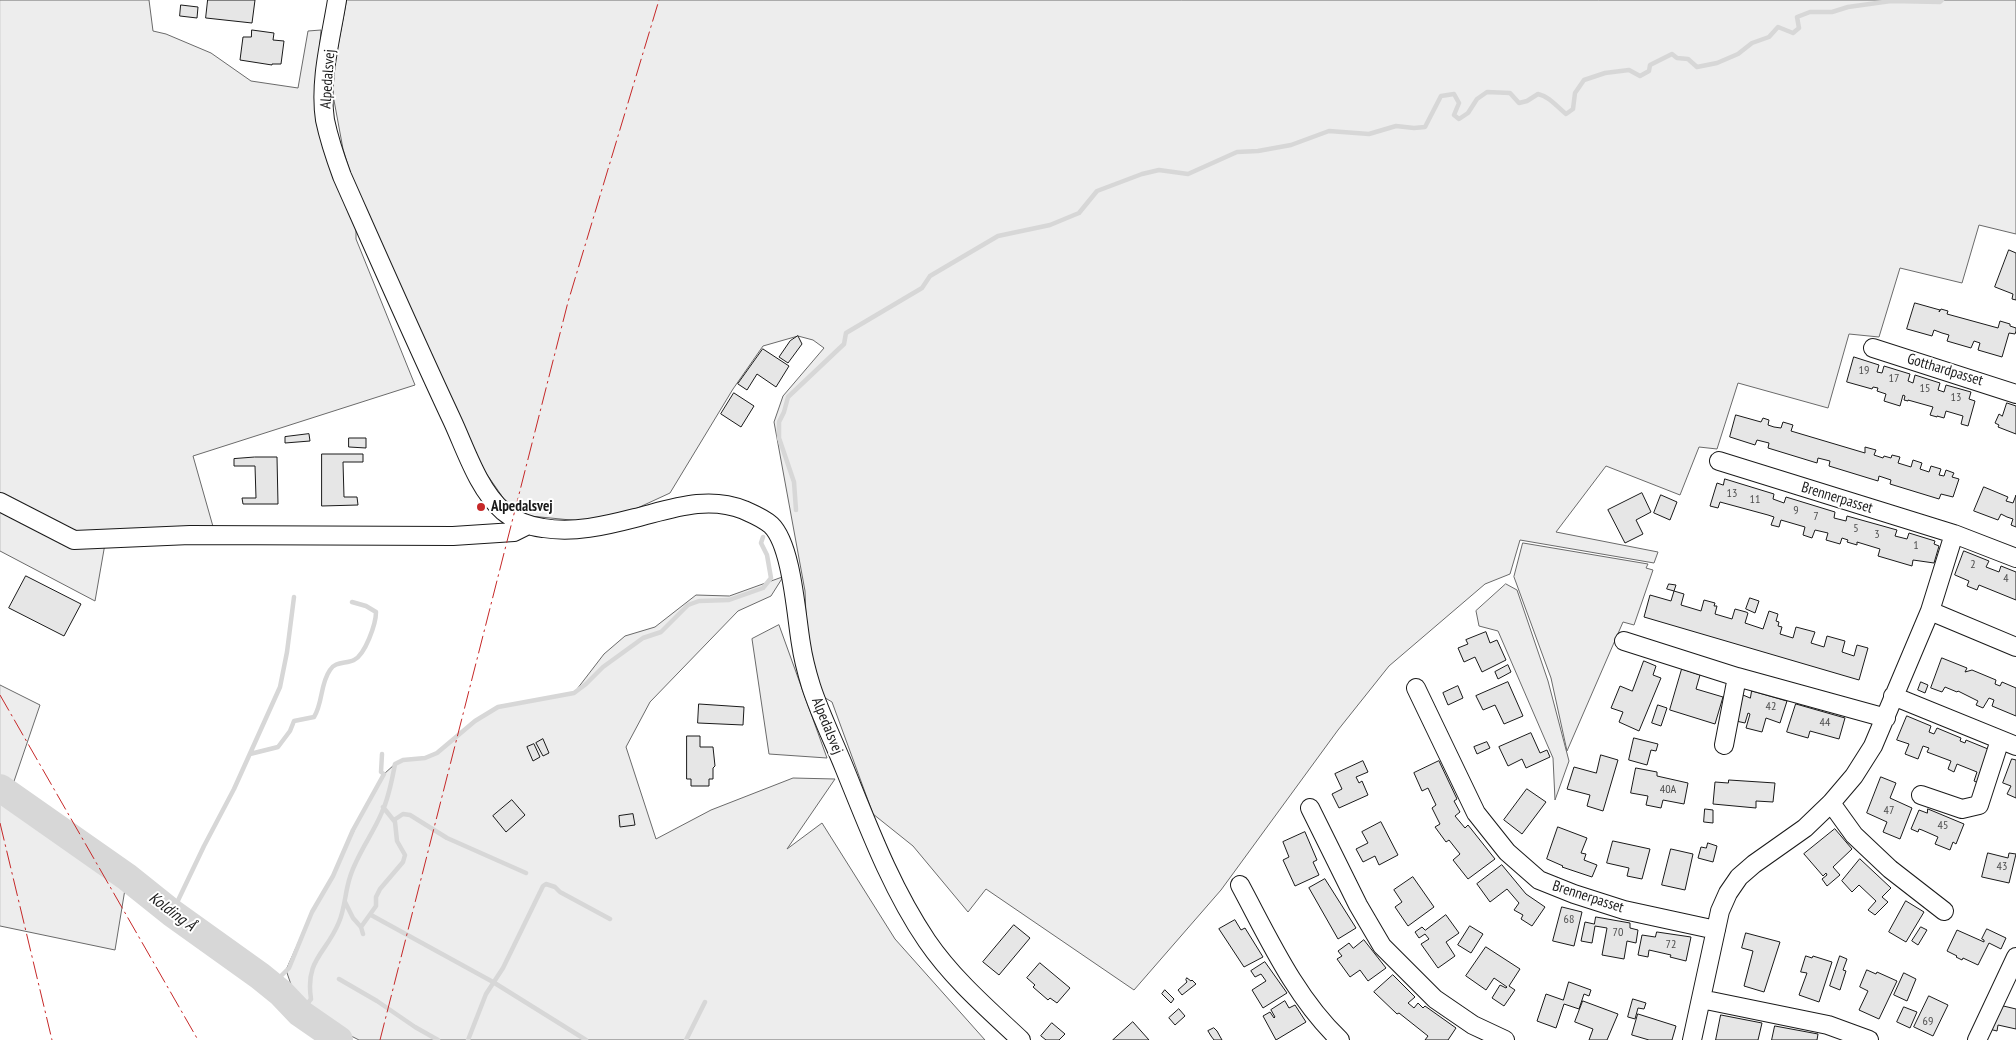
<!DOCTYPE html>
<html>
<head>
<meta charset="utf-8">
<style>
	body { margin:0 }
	canvas { display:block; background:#fff }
</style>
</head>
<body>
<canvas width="2016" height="1040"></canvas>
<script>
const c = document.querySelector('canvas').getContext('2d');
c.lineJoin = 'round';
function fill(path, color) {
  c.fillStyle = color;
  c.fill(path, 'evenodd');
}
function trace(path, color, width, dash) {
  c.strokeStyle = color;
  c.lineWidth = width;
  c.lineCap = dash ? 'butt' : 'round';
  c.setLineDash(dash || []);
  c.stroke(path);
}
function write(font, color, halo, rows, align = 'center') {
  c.font = font + ' "PT Sans Narrow",sans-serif';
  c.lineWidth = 4;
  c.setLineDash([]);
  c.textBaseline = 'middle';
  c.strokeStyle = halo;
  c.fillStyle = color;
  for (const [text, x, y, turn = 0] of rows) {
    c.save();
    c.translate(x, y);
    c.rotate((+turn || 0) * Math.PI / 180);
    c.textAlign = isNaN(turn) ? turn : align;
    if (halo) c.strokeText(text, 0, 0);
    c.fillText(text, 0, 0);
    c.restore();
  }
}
const green = new Path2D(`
	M0,0H149L153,31L166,34L211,53L251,81L298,88L308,31L321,30L316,96L356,221V239L415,385L193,456L214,530L80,535L0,495Z
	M347,0H2016V234L1979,225L1962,283L1900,268L1879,337L1849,334L1828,408L1738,383L1717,449L1699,447L1680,495L1606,466L1556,532L1658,552L1654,563L1520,540L1510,574L1485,584L1389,666L1338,730L1221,890L1134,990L986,889L968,912L913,846L873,814L832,702L822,696L807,641L805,591L774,422L783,396L824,348L813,340L798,336L763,346L733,389L670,493L631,511L581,521L530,516L506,502L477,460L357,195L343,149L331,84Z
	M0,506L74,540L106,538L95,601L0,551Z
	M1523,543L1648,564L1646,568L1653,570L1634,625L1623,622L1567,751L1551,678L1514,577Z
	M783,577L771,596L738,611L650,702L626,747L656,839L711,810L793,778L835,779L787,849L822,823L895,939L985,1040H359L308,1014L297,1002L286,970L312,912L333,876L365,807L374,794L384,774L395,764L403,760L425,758L437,753L475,721L498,707L574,693L604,654L625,636L655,627L696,595L729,596Z
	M1506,584L1517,590L1548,681L1569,761L1555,800L1553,758L1498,631L1479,626L1476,611Z
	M779,625L827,758L769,754L752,639Z
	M0,685L40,705L9,796L127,877L115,950L0,926Z`);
const stream = new Path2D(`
	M796,510L794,482L779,438V422L784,412L788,397L844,344L846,333L922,288L930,276L998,236L1050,225L1079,213L1097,191L1142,174L1159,170L1188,174L1237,152L1258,151L1291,145L1329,131L1369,134L1396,126L1414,128L1425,127L1441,96L1454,94L1459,103L1454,115L1459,119L1468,113L1477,99L1487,92L1510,93L1519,103L1527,101L1538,94C1550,97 1556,106 1566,114L1573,109L1575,93L1584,80L1605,73L1629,70L1640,76L1649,71L1650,65L1672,54L1677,58L1688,59L1697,67L1717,63L1738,54L1752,43L1769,37L1778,27L1793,33L1799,28L1797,17L1810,12H1832L1848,7L1891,1L1940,2L1942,0
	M250,754L278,747L290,731L294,721L314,717C323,703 320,684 330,670C335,661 346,664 354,660C365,655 376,624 376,612L366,606L352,602
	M394,820L403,814L410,815L447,838L526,873
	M345,902L353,918L361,927L363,934
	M172,913L204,846L234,789L280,687L287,652L294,597
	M371,915L493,982L586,1040
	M361,927L376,906V897L380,889L403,862L405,855L397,841L395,822L383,807
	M339,979L377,1001L415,1027L438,1040
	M281,993V976L289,968L312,912L333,876L353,830L384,774L381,772L382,754
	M300,1013L311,999C305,959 326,954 339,922C345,908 345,892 350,877C357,854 373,834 382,812C389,797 392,780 395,764L403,760L425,758L437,753L475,721L498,707L574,693L586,684L603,667L643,638L661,632L688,605L699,601L729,600L763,588L771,578L767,555L761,543L763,537
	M468,1040L486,994L503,968L543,886L546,884L555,887L560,892L610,919
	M686,1040L705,1002`);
const river = new Path2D(`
	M0,788L127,877L172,913L260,976L281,993L300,1013L339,1040`);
const building = new Path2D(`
	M208,0H255L252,23L206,18Z
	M181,5L198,7L197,18L180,16Z
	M252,30L274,33L273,40L284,41L281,64H272V65L240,60L243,37H251Z
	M2009,250L2016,253V300L2012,299L2013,294L1995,287Z
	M1915,303L1940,310L1939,312L1941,309L1948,311L1947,314L1998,328L2000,321L2010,324V326L2016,328V331L2015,334L2009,333L2002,357L1978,350L1980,343L1974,341L1971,348L1947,341L1949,335L1942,333L1934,330L1932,336L1907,329Z
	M798,336L802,344L788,363L779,357L790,341Z
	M763,349L789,366L776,387L757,374L747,390L738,384Z
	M1854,357L1879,365L1877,372L1882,373L1884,366L1910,374L1908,381L1913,383L1915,375L1940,383L1938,390L1944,392L1946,385L1971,392L1969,399L1975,401L1968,426L1961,424L1963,416L1946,411L1944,418L1937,416V417L1930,415L1933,407L1908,400V401L1904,400L1905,396L1903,395L1900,406L1884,401L1886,394L1877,391L1878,388L1873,387L1872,389L1847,382Z
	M734,393L754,406L741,427L721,414Z
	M2007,403L2016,406V434L1998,427L1999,425L1995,423L1999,414L2002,416Z
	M1736,415L1761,422L1763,418L1769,420L1768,425L1774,427L1781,428L1783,422L1793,425L1791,431L1865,453V447L1876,450L1874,455L1883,458L1884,456L1891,458L1892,455L1900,457L1898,463L1911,467L1913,460L1922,463L1920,469L1929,472L1931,466L1941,469L1939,475L1944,476L1946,470L1954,473L1952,477L1959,479L1953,497L1941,494L1939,499L1890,484L1891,480L1879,476L1878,481L1829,466L1830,461L1818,458L1817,463L1768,448L1769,443L1757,440L1755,445L1730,437Z
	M309,434L310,441L285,443V437Z
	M349,438H366V448L349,447Z
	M322,454H363V462H343L344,497H357L358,505L322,506Z
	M255,457H277L278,504H243L242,498H256L255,466H234V459Z
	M1725,479L1774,494L1773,499L1784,503L1786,497L1835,512L1834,518L1846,521L1847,516L1897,530L1895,536L1907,539L1909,533L1935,541L1934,544L1939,546L1934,563L1913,560L1912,566L1878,556L1880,549L1857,542V545L1847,542L1848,540L1842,538L1840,544L1826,540L1828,533L1815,530L1812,538L1803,535L1805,527L1781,520L1779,527L1771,525L1774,517L1768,515L1720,502L1718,508L1710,506L1717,483L1723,485Z
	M1984,487L2008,497L2006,501L2013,503L2016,495V527L2011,525L2013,519L2007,517L2001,514L1998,520L1974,511Z
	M1642,493L1651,512L1636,520L1643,534L1625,543L1608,510Z
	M1661,495L1677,502L1670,520L1654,513Z
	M1964,551L1989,561L1986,567L1999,572L2001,566L2016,572V600L1979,585L1977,590L1967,586L1969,581L1955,575Z
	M26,576L81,604L64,636L9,608Z
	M1669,584L1676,585L1674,591L1684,594L1681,605L1701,611L1704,600L1715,603L1714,606H1717L1715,614L1732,619L1735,609L1746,612L1748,613L1745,623L1763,629L1769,611L1778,614L1776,621L1779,622L1778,626L1782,627L1780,634L1793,638L1796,627L1815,632L1811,643L1824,647L1827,636L1845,641L1842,652L1854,656L1857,645L1868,648L1859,680L1644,617L1650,595L1671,601L1674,591L1667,589Z
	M1750,598L1759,601L1755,613L1746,609Z
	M1486,632L1490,643L1497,640L1506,660L1482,672L1475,657L1464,662L1458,648L1468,644L1466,640Z
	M1942,658L1967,668L1965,672L1972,670L1996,680L1995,684L2000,686L2002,682L2016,688V716L1992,706L1994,700L1989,698L1983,708L1976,705L1978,701L1958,691L1957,692L1945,687L1942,692L1931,688Z
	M1644,661L1656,666L1653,675L1661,678L1639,731L1619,722L1623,712L1611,708L1620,686L1632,691Z
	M1508,665L1511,672L1498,679L1495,672Z
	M1682,669L1700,675L1696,689L1723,697L1715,724L1670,710Z
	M1508,682L1523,716L1504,724L1495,705L1483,710L1476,696Z
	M1921,682L1928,685L1925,693L1918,690Z
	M1458,686L1463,698L1448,705L1443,693Z
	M1752,691L1787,701L1780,723L1766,718L1762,732L1746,728L1750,714L1748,713L1745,723L1736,721L1743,695L1750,698Z
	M699,704L744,707L743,725L698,723Z
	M1796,704L1845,718L1839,739L1810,731L1808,738L1787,732Z
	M1658,705L1667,708L1661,726L1652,723Z
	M1907,716L1931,726L1929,732L1934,734L1937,728L1961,738L1960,741L1965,743L1966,740L1988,749L1986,755L1992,757L1981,784L1974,781L1977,772L1957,764L1954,772L1948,769L1951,761L1927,752L1929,748L1923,746L1918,759L1905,754L1909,744L1897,740Z
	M1531,733L1540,753L1547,750L1550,757L1526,768L1522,759L1508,766L1499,747Z
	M687,736H700V747H713L715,766L713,768V779H709V786H691V779H687Z
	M1634,738L1658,744L1656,751L1651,750L1647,765L1629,760Z
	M543,739L549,753L543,756L536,743Z
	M1487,742L1490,748L1477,754L1474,747Z
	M534,744L540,757L533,761L527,747Z
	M1601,755L1618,760L1603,811L1587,806L1590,795L1567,789L1574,767L1596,773Z
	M2012,759L2016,760V798L2007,794L2011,786L2003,783Z
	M1363,761L1368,772L1356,777L1359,783L1362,781L1368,795L1339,808L1332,794L1342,789L1335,774Z
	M1439,761L1457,799L1454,801L1460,812L1455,816L1465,828L1468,825L1495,859L1468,879L1453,860L1460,854L1449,840L1446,842L1435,827L1440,824L1432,808L1436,805L1428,788L1422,791L1414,773Z
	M1636,768L1657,772V776L1688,783L1684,804L1663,800L1661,808L1646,805L1648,796L1631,793Z
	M1881,777L1896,783L1890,798L1912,808L1900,839L1883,832L1887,822L1867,813Z
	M1729,780L1775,783L1773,802L1756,801V808L1713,804L1715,782L1728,783Z
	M1527,789L1546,802L1522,834L1504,820Z
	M512,800L525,815L506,832L493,816Z
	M1705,809L1713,810V823L1704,822Z
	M1928,809L1964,824L1956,844L1953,842L1950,850L1935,844L1938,837L1922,830L1919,829L1918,832L1911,829L1919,810L1927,813Z
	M633,814L635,825L620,827L619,816Z
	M1381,822L1398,855L1379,865L1375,856L1363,862L1356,849L1368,843L1362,832Z
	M1558,827L1587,838L1581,853L1586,854L1584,860L1597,865L1592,877L1562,867L1563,866L1547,859Z
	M1835,829L1852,849L1833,867L1840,875L1827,886L1822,879L1827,875L1826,873L1823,876L1804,854Z
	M1305,832L1317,860L1313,862L1319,875L1295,886L1283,860L1289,857L1283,842Z
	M1613,841L1650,849L1642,879L1627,876L1629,868L1607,863Z
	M1708,843L1717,846L1713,862L1698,858L1701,847L1706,848Z
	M1671,849L1693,854L1685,890L1662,885Z
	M1988,853L2008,858L2009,853L2016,854L2009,883L1982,877Z
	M1860,859L1891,888L1882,897L1888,902L1875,915L1868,910L1876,901L1859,885L1852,892L1842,881Z
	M1502,865L1526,894L1545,907L1532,926L1521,919L1523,915L1514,910L1519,903L1507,889L1490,902L1477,884Z
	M1413,877L1434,907L1408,926L1395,907L1402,902L1394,890Z
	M1325,879L1356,928L1338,939L1309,888Z
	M1906,901L1924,912L1906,942L1889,932Z
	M1562,907L1582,912L1574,946L1553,941Z
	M1446,915L1459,933L1446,942L1455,956L1438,968L1421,944L1429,939L1425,934L1419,938L1415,932L1422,927L1425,930Z
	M1596,917L1630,923V928L1638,930L1636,943L1627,941L1624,959L1602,955L1607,928L1595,926L1592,943L1581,941L1585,922L1594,924Z
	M1235,920L1241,930L1245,928L1263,957L1244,967L1219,929Z
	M1014,925L1030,938L999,975L983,962Z
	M1470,926L1483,934L1471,953L1458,945Z
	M1921,927L1927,930L1918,945L1912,941Z
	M1987,929L2006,938L2001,949L1989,943L1978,965L1963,958L1962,960L1956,957L1957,956L1947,951L1957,930L1984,942V940L1982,939Z
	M1657,932L1691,937L1686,961L1670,957L1671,955L1649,950L1648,957L1638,955L1642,935L1655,937Z
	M1746,933L1780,942L1764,992L1744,986L1753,951L1742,948Z
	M1364,940L1386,968L1368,981L1360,970L1350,977L1337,959L1342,956L1338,951L1349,943L1353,948Z
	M1486,947L1520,969L1509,986L1515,990L1504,1006L1492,998L1500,985L1506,988L1507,987L1494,978L1486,990L1466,976Z
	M1806,956L1812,958L1813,956L1832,962L1819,1002L1799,995L1807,973L1801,972Z
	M1840,956L1847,959L1843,970L1846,971L1840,990L1830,986Z
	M1265,962L1287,993L1263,1008L1252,990L1266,981L1261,974L1255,977L1251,971Z
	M1040,963L1070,988L1057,1003L1050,998L1048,1000L1033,987L1035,985L1027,978Z
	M1867,970L1876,974L1877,972L1897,981L1879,1019L1859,1010L1868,991L1860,987Z
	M1904,973L1916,979L1907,1001L1894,995Z
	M1393,975L1415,997L1408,1003L1414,1008L1418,1003L1423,1008L1425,1006L1456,1028L1448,1040H1425L1428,1036L1399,1013L1397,1014L1374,992Z
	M1187,978L1191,981L1192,980L1196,984L1182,995L1178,990L1187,982L1186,980Z
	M1569,982L1591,990L1589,996L1584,994L1579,1009L1564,1004L1556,1028L1537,1021L1546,994L1563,1000Z
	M1165,990L1174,999L1171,1003L1162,994Z
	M1929,996L1948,1005L1933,1036L1914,1027Z
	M1633,999L1646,1003L1644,1009L1638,1008L1635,1019L1628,1017Z
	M1285,1001L1289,1008L1295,1005L1306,1022L1276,1040L1263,1016L1270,1012L1274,1018L1275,1017L1271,1010Z
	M1583,1001L1618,1014L1607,1040H1589L1593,1029L1575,1022Z
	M1995,1004L2016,1009V1029L1998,1025L1997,1031L1989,1029Z
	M1904,1007L1917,1012L1910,1028L1897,1022Z
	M1179,1009L1185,1016L1175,1025L1169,1018Z
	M1638,1014L1676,1026L1672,1040H1649L1632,1035Z
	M1721,1015L1762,1023L1758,1040H1716Z
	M1133,1022L1149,1040H1113Z
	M1052,1023L1065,1034L1059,1040H1046L1041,1036Z
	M1775,1026L1818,1034L1817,1040H1772Z
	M1214,1028L1217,1031L1222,1040H1214L1211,1036L1208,1031Z`);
const minor = new Path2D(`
	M337,0C331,38 319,81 325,120C329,139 335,157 342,176C378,257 414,339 452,420C466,450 478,489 503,511C515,521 528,526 543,528C574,533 604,526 635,518C671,509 707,495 744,510C753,514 763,518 771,525C792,545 796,615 801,644C803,658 807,673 811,686C820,714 833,740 844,767C868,826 891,888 927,941C953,979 988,1009 1021,1040
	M1873,348L2016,394
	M1719,461L1954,534L2016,558
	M0,502L74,540L190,535L453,536L514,532L526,526
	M1930,611L2016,647
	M1624,641L1737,677L1886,718
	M1416,688L1476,813L1507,852L1539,880L1574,894L1624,910L1716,930
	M1893,696L2016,746
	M1724,745L1737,677
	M1921,795L1962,809L1979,805L2000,740
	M1831,803L1854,835L1890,869L1944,911
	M1310,808L1358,905L1382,946L1435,999L1473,1025L1505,1040
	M1240,885C1269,939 1295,997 1340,1040
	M1701,999L1828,1025L1869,1040
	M1692,1040L1720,911L1728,893L1739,877L1754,864L1805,828L1831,803L1854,776L1873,746L1930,611L1954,534
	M1977,1040L2016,957`);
const power = new Path2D(`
	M0,695L198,1040
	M0,823L52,1040
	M380,1040L568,302L659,0`);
const markers = [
	[481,507,5,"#c62828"]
];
const numberNames = [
	["19",1864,371],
	["17",1894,379],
	["15",1925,389],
	["13",1956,398],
	["13",1732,494],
	["11",1755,500],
	["9",1796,511],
	["7",1816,517],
	["5",1856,529],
	["3",1877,535],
	["1",1916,546],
	["2",1973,565],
	["4",2006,579],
	["42",1771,707],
	["44",1825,723],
	["40A",1668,790],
	["47",1889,811],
	["45",1943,826],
	["43",2002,867],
	["68",1569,920],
	["70",1618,933],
	["72",1671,945],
	["69",1928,1022]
];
const streetNames = [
	["Alpedalsvej",328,79,-86],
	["Gotthardpasset",1945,370,17],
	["Brennerpasset",1837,498,17],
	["Alpedalsvej",827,726,68],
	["Brennerpasset",1588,897,18]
];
const poiNames = [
	["Alpedalsvej",491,507]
];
const waterNames = [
	["Kolding Å",172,912,37]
];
fill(green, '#ededed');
trace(green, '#6a6a6a', 1);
trace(stream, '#d7d7d7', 4.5);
trace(river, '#d7d7d7', 28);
fill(building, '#e6e6e6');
trace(building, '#1a1a1a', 1);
trace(minor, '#1a1a1a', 20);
trace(minor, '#fff', 18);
trace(power, '#c62828', 1, [18, 4, 2.5, 4]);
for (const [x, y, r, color] of markers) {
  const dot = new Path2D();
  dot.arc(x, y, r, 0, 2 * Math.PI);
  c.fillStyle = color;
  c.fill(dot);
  trace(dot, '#fff', 2);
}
write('12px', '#4d4d4d', null, numberNames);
write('15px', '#1a1a1a', '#fff', streetNames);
write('bold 15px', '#1a1a1a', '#fff', poiNames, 'left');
write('italic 16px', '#1a1a1a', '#fff', waterNames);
</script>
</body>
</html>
